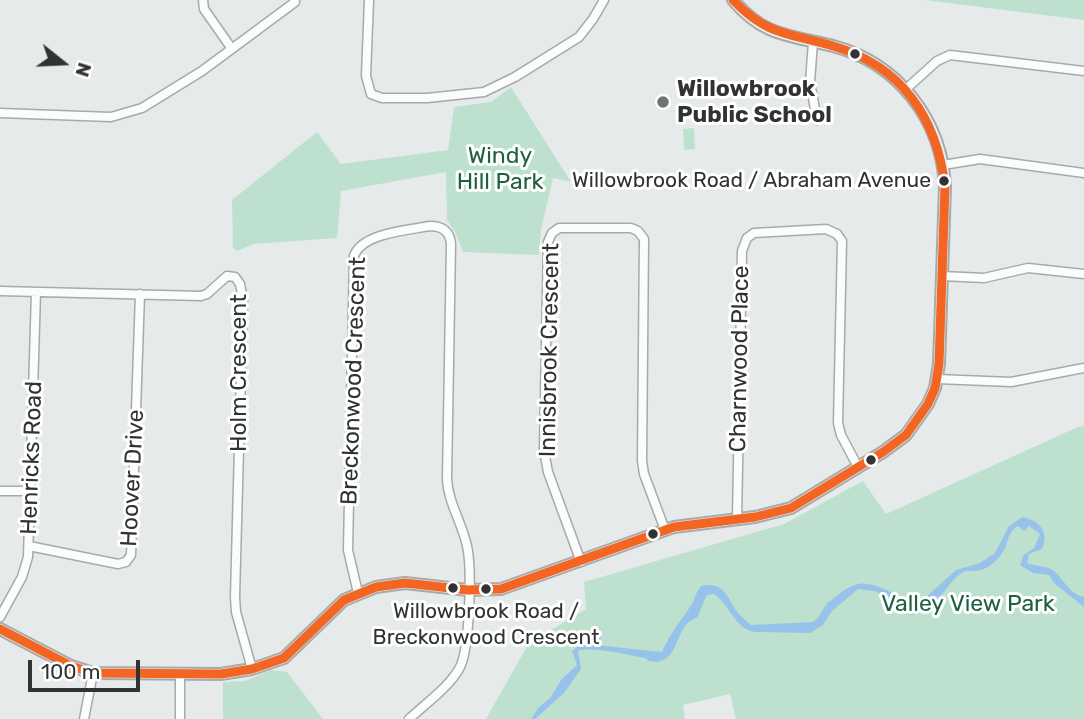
<!DOCTYPE html>
<html>
<head>
<meta charset="utf-8">
<style>
	body { margin:0 }
	#map { position:relative; width:1084px; height:719px; overflow:hidden; background:#e6eaea; font-family:Rubik,sans-serif }
	canvas { display:block }
	.north { position:absolute; left:28px; top:28px; width:70px; height:70px; -webkit-text-stroke:5px #fff; paint-order:stroke; rotate:108deg; font-size:19px; font-weight:700; line-height:28px; text-align:center; color:#313333 }
	.north::after { content:''; display:block; margin:auto; width:24px; height:32px; background:#313333; clip-path:polygon(50% 0,100% 100%,50% 72%,0 100%) }
	.scale { position:absolute; left:28px; top:660px; width:112px; height:32px; box-sizing:border-box; border:4px solid #313333; border-top:0; padding-left:9px; font-size:21px; line-height:24px; white-space:nowrap; color:#313333; -webkit-text-stroke:5px #fff; paint-order:stroke }
</style>
</head>
<body>
<div id="map">
<canvas width="1084" height="719"></canvas>
<div class="north">N</div>
<div class="scale">100 m</div>
</div>
<script>
const c = document.querySelector('canvas').getContext('2d');
c.lineJoin = 'round';
function fill(path, color) {
  c.fillStyle = color;
  c.fill(path, 'evenodd');
}
function trace(path, color, width, dash) {
  c.strokeStyle = color;
  c.lineWidth = width;
  c.lineCap = dash ? 'butt' : 'round';
  c.setLineDash(dash || []);
  c.stroke(path);
}
function write(font, color, halo, rows, align = 'center') {
  c.font = font + ' Rubik,sans-serif';
  c.lineWidth = 6;
  c.setLineDash([]);
  c.textBaseline = 'middle';
  c.strokeStyle = halo;
  c.fillStyle = color;
  for (const [text, x, y, turn = 0] of rows) {
    c.save();
    c.translate(x, y);
    c.rotate((+turn || 0) * Math.PI / 180);
    c.textAlign = isNaN(turn) ? turn : align;
    if (halo) c.strokeText(text, 0, 0);
    c.fillText(text, 0, 0);
    c.restore();
  }
}
const green = new Path2D(`
	M925,0H1084V20Z
	M511,87L571,182L553,178L541,230L539,255L463,252L456,234L447,220L446,172L341,191L337,238L253,244L238,251L233,248L232,200L317,132L341,164L448,150L454,107L491,102Z
	M694,128L695,149L684,150L683,129Z
	M1084,426V719H736L730,694L683,705L685,719H486L529,643L586,609L584,582L784,524L863,481L886,514L1078,427Z
	M271,670L287,672L323,719H223V682L245,681Z`);
const water = new Path2D(`
	M1022,517C1039,520 1050,532 1042,549L1029,554L1027,563C1034,566 1048,566 1054,571C1064,580 1070,594 1084,597V607L1055,584L1049,575L1033,573L1020,565L1023,556L1034,548L1040,534L1029,526L1024,531L1018,526C1006,533 1009,544 1002,553C998,560 989,568 981,570C974,572 966,569 960,574C943,588 931,619 906,614L892,598L874,591L858,589L832,611L823,625L810,633L755,632C734,629 730,604 714,594L707,595L697,618C679,623 680,644 669,656C666,659 662,660 658,662L649,661L645,658C627,655 593,646 578,651L581,669L564,693L535,719H531L539,707L551,697L561,680L577,665L572,651L583,643L590,644L596,641L599,634L602,635L599,644L605,646L662,652C669,635 680,622 690,607C695,600 695,593 701,586C725,581 727,598 738,613C741,617 747,621 751,625L813,622C820,617 821,612 826,605C830,599 828,604 834,598C857,579 865,580 893,593C902,597 906,605 916,606L956,570L980,563L995,553L1009,526Z`);
const street = new Path2D(`
	M203,0L204,9L232,49
	M369,0L366,76L371,94L382,98H427L484,92L515,77L579,37L593,19L604,0
	M813,42L810,82L817,120
	M906,89L937,61L950,55L1084,71
	M0,113L111,117L142,108L202,71L295,2
	M943,165L980,159L1084,173
	M942,276L984,278L1028,268L1084,274
	M0,291L201,296L207,294L227,276L235,277L240,284L243,299L235,597L236,612L252,669
	M937,379L1011,382L1084,368
	M0,491H31
	M737,519L742,251L747,238L754,233L826,229L837,234L842,241L838,423L841,435L858,467
	M29,546L118,564L126,562L131,555L140,294
	M581,562L548,472L544,451L548,242L552,233L559,228H631L638,231L644,239L642,461L644,474L665,530
	M358,593L348,550L354,256C362,233 409,230 430,226C443,226 450,232 451,244L447,479C448,502 462,523 467,546C472,568 470,651 459,669C448,688 425,704 409,719
	M0,617L22,577L28,557L36,292
	M180,674V719
	M84,719L93,673`);
const secondary = new Path2D(`
	M0,629L71,666L93,673L221,674L252,669L284,658L344,600L376,587L405,583L468,590L501,589L674,527L755,517L791,508L883,452L906,435L928,404L935,388L939,364L945,187C942,120 898,63 833,46C790,35 764,37 733,0`);
const bus1 = new Path2D(`
	M0,629L71,666L93,673L221,674L252,669L284,658L344,600L376,587L405,583L468,590L501,589L674,527L755,517L791,508L883,452L906,435L928,404L935,388L939,364L945,187C937,118 902,66 833,46C789,33 767,36 733,0`);
const markers = [
	[855,54,6,"#313333"],
	[663,102,7,"#707373"],
	[944,181,6,"#313333"],
	[871,460,6,"#313333"],
	[653,534,6,"#313333"],
	[453,588,6,"#313333"],
	[486,589,6,"#313333"]
];
const busNames = [
	["Willowbrook Road / Abraham Avenue",931,181],
	["Willowbrook Road /",486,612,"center"],
	["Breckonwood Crescent",486,638,"center"]
];
const poiNames = [
	["Willowbrook",677,89],
	["Public School",677,115]
];
const parkNames = [
	["Windy",500,156],
	["Hill Park",500,182],
	["Valley View Park",968,604]
];
const streetNames = [
	["Innisbrook Crescent",550,350,-89],
	["Charnwood Place",740,359,-89],
	["Holm Crescent",239,373,-90],
	["Breckonwood Crescent",354,381,-88],
	["Henricks Road",32,458,-88],
	["Hoover Drive",133,478,-87]
];
fill(green, '#bee1cf');
fill(water, '#97c3ea');
trace(street, '#a8aaaa', 11);
trace(secondary, '#a8aaaa', 14);
trace(street, '#fbfcfc', 8);
trace(secondary, '#ebf2f1', 10);
trace(bus1, '#f26522', 9);
for (const [x, y, r, color] of markers) {
  const dot = new Path2D();
  dot.arc(x, y, r, 0, 2 * Math.PI);
  c.fillStyle = color;
  c.fill(dot);
  trace(dot, '#fff', 2.5);
}
write('21px', '#313333', '#fff', busNames, 'right');
write('bold 23px', '#313333', '#fff', poiNames, 'left');
write('23px', '#1f6044', '#fff', parkNames);
write('23px', '#313333', '#fff', streetNames);
</script>
</body>
</html>
